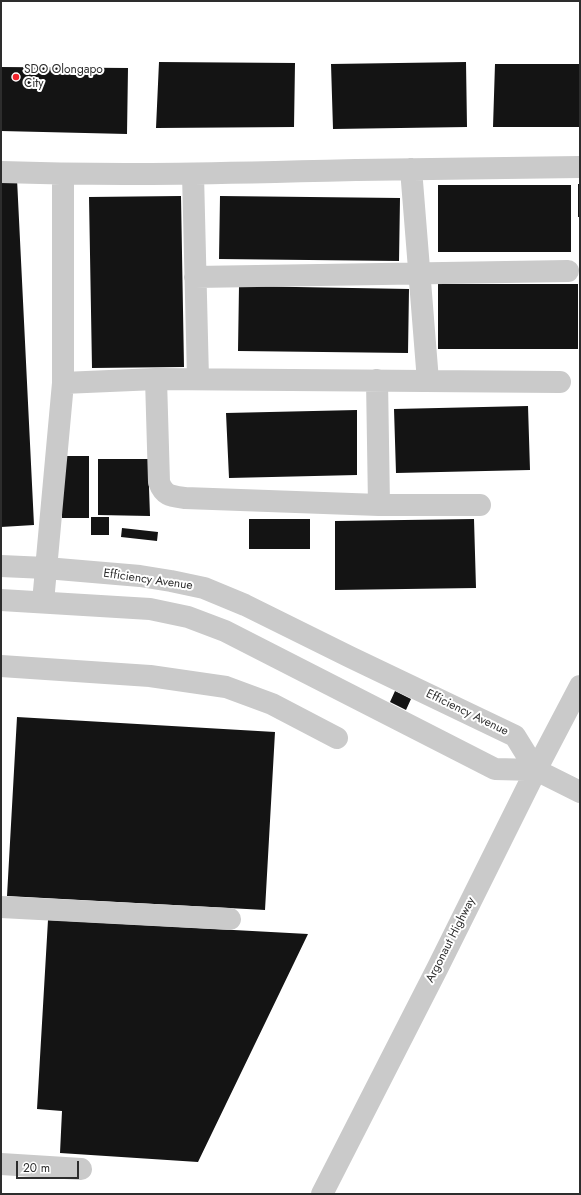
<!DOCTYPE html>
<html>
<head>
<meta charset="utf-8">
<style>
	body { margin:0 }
	#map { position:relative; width:581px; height:1195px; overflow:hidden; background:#fff; font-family:Jost,sans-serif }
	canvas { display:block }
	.frame { position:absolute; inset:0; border:2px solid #2d2d2d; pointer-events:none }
	.scale { position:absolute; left:16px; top:1161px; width:63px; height:18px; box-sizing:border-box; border:2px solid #2d2d2d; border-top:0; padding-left:5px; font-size:12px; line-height:14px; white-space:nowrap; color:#2d2d2d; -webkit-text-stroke:3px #fff; paint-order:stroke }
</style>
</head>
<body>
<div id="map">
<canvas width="581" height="1195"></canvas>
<div class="frame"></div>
<div class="scale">20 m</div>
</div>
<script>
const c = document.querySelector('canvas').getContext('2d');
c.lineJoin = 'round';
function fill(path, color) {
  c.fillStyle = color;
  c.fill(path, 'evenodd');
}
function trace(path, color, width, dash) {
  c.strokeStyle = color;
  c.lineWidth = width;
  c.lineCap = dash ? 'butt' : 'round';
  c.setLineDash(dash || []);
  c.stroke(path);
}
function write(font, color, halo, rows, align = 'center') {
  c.font = font + ' Jost,sans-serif';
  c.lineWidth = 4;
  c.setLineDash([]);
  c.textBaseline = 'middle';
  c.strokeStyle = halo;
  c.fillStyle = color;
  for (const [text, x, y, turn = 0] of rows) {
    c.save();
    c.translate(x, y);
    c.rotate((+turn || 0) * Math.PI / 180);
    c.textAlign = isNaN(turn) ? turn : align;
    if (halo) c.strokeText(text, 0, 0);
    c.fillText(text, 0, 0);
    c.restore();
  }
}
const building = new Path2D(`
	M159,62L295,63L294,127L156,128Z
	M466,62L467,127L333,129L331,64Z
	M495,64H580V127H493Z
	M1,67L128,68L127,134L1,131Z
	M1,179H17L34,525L1,527Z
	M578,184H580V217H578Z
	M438,185H571V252H438Z
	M181,196L184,367L92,368L89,197Z
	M220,196L400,198L399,261L219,259Z
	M438,284H578V349H438Z
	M239,286L409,289L408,353L238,351Z
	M528,406L530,470L396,473L394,409Z
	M357,410V475L229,478L226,413Z
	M62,456H89V518H62Z
	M98,459H148L150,516L98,515Z
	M91,517H109V535H91Z
	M249,519H310V549H249Z
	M474,519L476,588L335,590V521Z
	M122,528L158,532L157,541L121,537Z
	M395,691L411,699L406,710L390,702Z
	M17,717L275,732L265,910L7,896Z
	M48,920L308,934L198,1162L60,1153L62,1111L37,1109Z`);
const minor = new Path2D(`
	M411,169L428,381
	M1,172C120,176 238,173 357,170C431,169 506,168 580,167
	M193,174L198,379
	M195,277L568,271
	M156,379L159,482C164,496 171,496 185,498L379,505H480
	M377,380L379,505
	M63,383L156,379L560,382
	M1,566L46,568L140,576L171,581L204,588L245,605L350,657L515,736L536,770
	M1,600L150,609L188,617L225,631L495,769L536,770L580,792
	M43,602L63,383V174
	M1,666L150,676L226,687L272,704L337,738
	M1,907L230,919
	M1,1164L81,1169
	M322,1194L438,967L536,770L580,686`);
const markers = [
	[16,77,4,"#f1232c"]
];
const poiNames = [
	["SDO Olongapo",24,70],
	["City",24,84]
];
const streetNames = [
	["Efficiency Avenue",148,580,8],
	["Efficiency Avenue",467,713,26],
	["Argonaut Highway",451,940,-63]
];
fill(building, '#141414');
trace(minor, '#cacaca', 22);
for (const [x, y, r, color] of markers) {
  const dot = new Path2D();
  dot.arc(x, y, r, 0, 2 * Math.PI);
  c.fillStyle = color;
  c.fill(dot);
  trace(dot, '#fff', 1.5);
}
write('12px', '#2d2d2d', '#fff', poiNames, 'left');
write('12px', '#2d2d2d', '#fff', streetNames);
</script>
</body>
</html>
